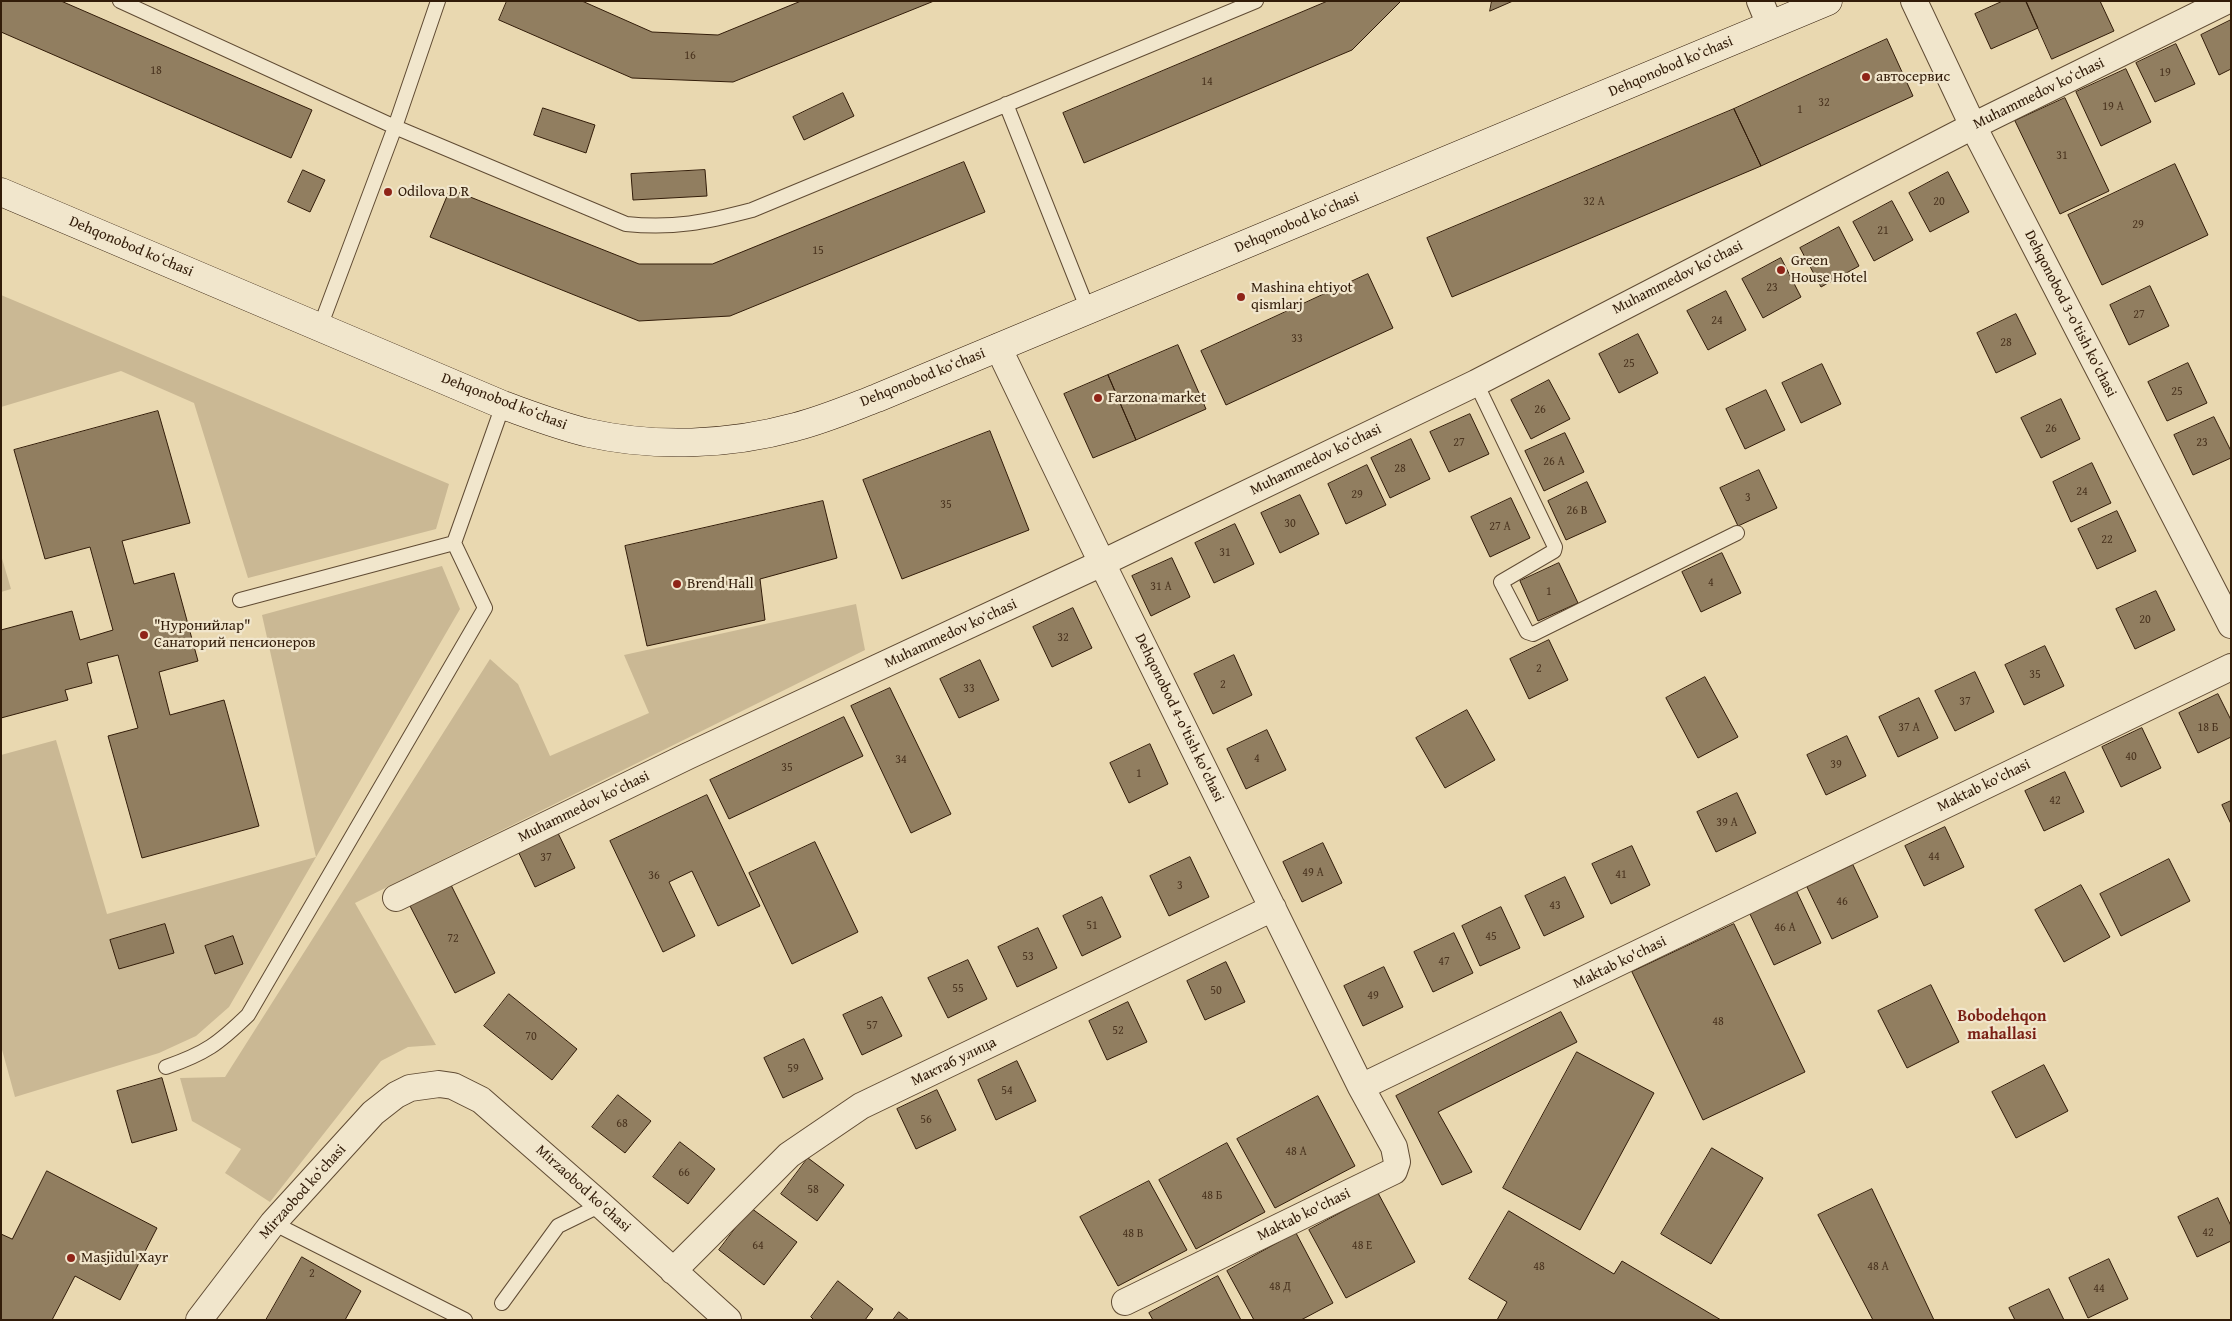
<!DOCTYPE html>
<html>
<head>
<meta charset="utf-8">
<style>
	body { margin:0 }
	#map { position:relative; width:2232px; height:1321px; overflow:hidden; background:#e9d8b0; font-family:"Gentium Book Plus",serif }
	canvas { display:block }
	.frame { position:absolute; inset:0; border:2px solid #321c09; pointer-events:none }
</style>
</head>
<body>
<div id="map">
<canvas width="2232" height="1321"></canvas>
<div class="frame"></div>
</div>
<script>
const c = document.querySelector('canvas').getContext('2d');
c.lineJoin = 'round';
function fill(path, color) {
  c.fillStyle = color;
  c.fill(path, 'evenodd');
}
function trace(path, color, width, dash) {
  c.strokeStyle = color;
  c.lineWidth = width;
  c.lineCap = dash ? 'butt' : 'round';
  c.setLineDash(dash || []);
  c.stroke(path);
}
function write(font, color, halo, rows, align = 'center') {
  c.font = font + ' "Gentium Book Plus",serif';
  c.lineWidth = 4.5;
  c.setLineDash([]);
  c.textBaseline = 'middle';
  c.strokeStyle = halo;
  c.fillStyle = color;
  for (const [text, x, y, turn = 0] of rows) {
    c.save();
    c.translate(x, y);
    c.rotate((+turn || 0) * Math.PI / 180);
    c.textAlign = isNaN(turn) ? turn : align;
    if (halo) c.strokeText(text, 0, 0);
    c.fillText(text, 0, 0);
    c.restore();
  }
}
const green = new Path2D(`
	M1,295L449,484L436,529L248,578L194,403L121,371L1,407Z
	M1,555L11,589L1,592Z
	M442,566L460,609L229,1007L196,1036L159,1053L15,1097L1,1046V755L56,740L107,914L316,857L262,615Z
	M856,604L865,650L355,903L436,1045L408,1047L381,1061L270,1202L225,1173L241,1149L192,1121L180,1078L225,1077L490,659L518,684L550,756L649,713L624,655Z`);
const building = new Path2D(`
	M1,1H61L312,110L291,158L1,32Z
	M507,1H582L652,32L718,35L801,1H934L733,82L632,78L499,20Z
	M1328,1H1401L1352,50L1084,163L1063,113Z
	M1492,1H1513L1490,11Z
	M2003,1H2026L2038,28L1991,49L1975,14Z
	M2026,1H2100L2114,31L2052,59Z
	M2231,20V69L2219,75L2201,35Z
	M1887,39L1913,96L1761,166L1734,109Z
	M2176,44L2195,84L2155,102L2136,63Z
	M2126,69L2151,122L2101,146L2076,92Z
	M843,93L854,116L804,140L793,117Z
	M2065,98L2109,191L2060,214L2015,121Z
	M543,108L595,125L586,153L534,135Z
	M1734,109L1761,166L1452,297L1427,238Z
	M964,162L985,212L730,316L639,321L430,237L450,189L639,264H712Z
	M2175,164L2208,235L2102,285L2068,215Z
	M303,170L325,180L310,212L288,202Z
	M705,170L707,196L633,200L631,174Z
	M1948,172L1969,212L1930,232L1909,193Z
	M1892,201L1913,240L1874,261L1853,222Z
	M1839,227L1859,266L1821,287L1800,248Z
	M1781,258L1801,297L1763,318L1742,279Z
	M1368,274L1393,328L1226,405L1201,351Z
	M2150,286L2169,326L2129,345L2110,305Z
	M1726,291L1746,330L1708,350L1687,311Z
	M2016,314L2036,354L1996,373L1977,333Z
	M1638,334L1658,373L1619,393L1599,354Z
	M1178,345L1206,409L1136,440L1108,375Z
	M2188,363L2207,403L2167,421L2148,382Z
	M1822,364L1841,404L1801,423L1782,383Z
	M1108,375L1136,440L1093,458L1064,394Z
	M1549,380L1570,419L1531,439L1511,400Z
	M1766,390L1785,430L1745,449L1726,409Z
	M2061,399L2080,439L2041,458L2021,418Z
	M158,411L190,523L122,541L134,584L174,573L198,661L159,672L170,715L224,700L259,826L142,858L108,736L138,728L118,655L87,663L92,683L65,690L68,700L1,718V630L72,611L80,640L113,630L90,547L45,559L14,450Z
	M1470,414L1489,454L1449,472L1430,432Z
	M2214,417L2231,451V458L2193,475L2174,435Z
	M990,431L1029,530L902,579L863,480Z
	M1565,433L1584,472L1544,491L1525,451Z
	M1411,439L1430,479L1390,498L1371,458Z
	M2092,463L2111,503L2071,522L2053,482Z
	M1367,465L1386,505L1346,524L1328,484Z
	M1759,470L1777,508L1738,526L1720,488Z
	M1587,482L1606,522L1566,540L1548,501Z
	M1300,495L1319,534L1280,553L1261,513Z
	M1511,498L1530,538L1490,557L1471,517Z
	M823,501L837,558L760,579L765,620L647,646L625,546Z
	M2117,511L2136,551L2097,569L2078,529Z
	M1235,524L1254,564L1214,583L1195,543Z
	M1722,553L1741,593L1701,612L1682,572Z
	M1172,558L1190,597L1151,616L1132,576Z
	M1559,563L1578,603L1538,621L1520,581Z
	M2156,591L2175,630L2135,649L2116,609Z
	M1073,608L1092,648L1052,667L1033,627Z
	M1549,640L1568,680L1529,699L1510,659Z
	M2045,646L2064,686L2024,705L2005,665Z
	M1234,655L1252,695L1213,714L1194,674Z
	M980,660L999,700L959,718L940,679Z
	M1975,672L1994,712L1955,731L1935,691Z
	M1705,677L1738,737L1698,758L1666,698Z
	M890,688L951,814L911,833L851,706Z
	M2218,694L2231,720V737L2198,753L2179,713Z
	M1919,698L1938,738L1898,757L1879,717Z
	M1467,710L1495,760L1445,788L1416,738Z
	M844,717L863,756L729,819L710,780Z
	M2142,728L2161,768L2121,787L2102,747Z
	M1267,730L1286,770L1246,789L1227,749Z
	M1847,736L1866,776L1826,795L1807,755Z
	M1150,744L1168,784L1129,803L1110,763Z
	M2065,772L2084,812L2044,831L2025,791Z
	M1737,793L1756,833L1716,852L1697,812Z
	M707,795L760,906L718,926L692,871L669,882L695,936L663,952L610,841Z
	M2231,801V824L2222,805Z
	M1945,827L1964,867L1924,886L1905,846Z
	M556,829L575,868L535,887L516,847Z
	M815,842L858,932L792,964L749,873Z
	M1323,843L1342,883L1302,902L1283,862Z
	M1632,846L1650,885L1611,904L1592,864Z
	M1190,857L1209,897L1169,916L1150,876Z
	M2169,859L2190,901L2121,936L2100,894Z
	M1853,865L1878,917L1832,939L1807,887Z
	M1565,877L1584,917L1544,936L1525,896Z
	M451,885L495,973L455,993L410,906Z
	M2081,885L2110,937L2064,962L2035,910Z
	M1796,890L1821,943L1774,965L1749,912Z
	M1102,897L1121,937L1082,956L1063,916Z
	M1501,907L1520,948L1480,966L1462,926Z
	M165,924L174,953L119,969L110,940Z
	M1734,924L1805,1072L1703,1120L1632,972Z
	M1038,928L1057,968L1017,987L998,947Z
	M1454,933L1473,973L1433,992L1414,952Z
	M233,936L243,964L215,974L205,946Z
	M968,960L987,999L948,1018L928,978Z
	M1226,962L1245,1002L1205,1020L1187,981Z
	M1384,967L1403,1007L1363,1026L1344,986Z
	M1931,985L1959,1042L1907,1068L1878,1011Z
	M509,994L577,1049L552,1080L484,1026Z
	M882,997L902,1036L862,1055L843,1015Z
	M1128,1002L1147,1042L1107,1060L1089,1021Z
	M1561,1012L1577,1042L1438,1112L1472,1172L1442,1185L1396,1096Z
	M804,1039L823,1079L783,1098L764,1058Z
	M1577,1052L1654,1093L1580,1230L1503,1188Z
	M1017,1061L1036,1101L996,1120L978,1080Z
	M2044,1065L2068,1111L2016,1138L1992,1092Z
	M162,1078L177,1130L132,1143L117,1091Z
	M937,1090L956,1130L916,1149L897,1109Z
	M618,1095L651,1121L625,1153L592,1127Z
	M1318,1096L1355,1166L1275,1208L1237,1139Z
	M680,1142L715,1169L688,1204L653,1177Z
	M1227,1143L1265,1212L1196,1249L1159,1180Z
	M1712,1148L1763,1178L1711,1264L1661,1234Z
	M808,1158L844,1185L817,1221L781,1194Z
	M47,1171L157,1228L120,1300L75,1276L52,1320H1V1234L12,1239Z
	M1149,1181L1187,1250L1118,1286L1080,1217Z
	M1872,1189L1934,1320H1873L1818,1215Z
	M1378,1193L1415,1262L1346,1298L1309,1230Z
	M2218,1198L2231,1226V1241L2197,1257L2178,1217Z
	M751,1208L797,1242L764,1285L719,1250Z
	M1509,1211L1614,1274L1622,1261L1721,1320H1497L1507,1302L1469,1279Z
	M1296,1233L1333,1303L1301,1320H1254L1227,1271Z
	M302,1257L361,1291L345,1320H266Z
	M2109,1259L2128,1299L2088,1318L2069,1278Z
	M1218,1276L1241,1320H1153L1149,1313Z
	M838,1281L873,1309L865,1320H814L811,1317Z
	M2049,1289L2064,1320H2015L2009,1308Z
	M899,1312L909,1320H893Z`);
const service = new Path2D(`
	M120,1L395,127L626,224C674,229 706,222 752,210L1256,1
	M1006,104L1088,310
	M320,327L395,127L438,1
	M1476,383L1555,547L1554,551L1501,582L1527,632L1533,634L1737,533
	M240,600L454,543
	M166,1067C206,1053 218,1044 248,1015L485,608L454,543L503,405
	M273,1223L465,1320
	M502,1303L558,1226L601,1205`);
const minor = new Path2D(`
	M1760,1L1770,25
	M1914,1L1973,126L2231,625
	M998,347L1102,563L1361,1087L1394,1147L1397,1162L1394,1171L1125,1302
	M396,898L688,756L1102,563L1476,383L1973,126L2226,1
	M1361,1087L2231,667
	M673,1271L789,1155L861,1106L1273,908
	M199,1320L273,1223L373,1113L396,1095L410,1088L439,1084L453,1086L481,1100L601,1205L728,1320`);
const secondary = new Path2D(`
	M1,192L503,405C531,415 559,426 589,433C655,448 730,445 795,427C823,420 851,408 877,398L1828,1`);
const markers = [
	[1866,77,5,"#8f2418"],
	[388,192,5,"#8f2418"],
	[1781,270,5,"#8f2418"],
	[1241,297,5,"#8f2418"],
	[1098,398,5,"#8f2418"],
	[677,584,5,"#8f2418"],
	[144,635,5,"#8f2418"],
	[71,1258,5,"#8f2418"]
];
const numberNames = [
	["16",690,56],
	["18",156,71],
	["19",2165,73],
	["14",1207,82],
	["32",1824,103],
	["19 A",2113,107],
	["1",1800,110],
	["31",2062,156],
	["32 A",1594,202],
	["20",1939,202],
	["29",2138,225],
	["21",1883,231],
	["15",818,251],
	["23",1772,288],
	["27",2139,315],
	["24",1717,321],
	["33",1297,339],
	["28",2006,343],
	["25",1629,364],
	["25",2177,392],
	["26",1540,410],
	["26",2051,429],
	["27",1459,443],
	["23",2202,443],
	["26 A",1554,462],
	["28",1400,469],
	["24",2082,492],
	["29",1357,495],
	["3",1748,498],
	["35",946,505],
	["26 B",1577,511],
	["30",1290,524],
	["27 A",1500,527],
	["22",2107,540],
	["31",1225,553],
	["4",1711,583],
	["31 A",1161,587],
	["1",1549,592],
	["20",2145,620],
	["32",1063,638],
	["2",1539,669],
	["35",2035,675],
	["2",1223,685],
	["33",969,689],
	["37",1965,702],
	["37 А",1909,728],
	["18 Б",2208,728],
	["40",2131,757],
	["4",1257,759],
	["34",901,760],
	["39",1836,765],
	["35",787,768],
	["1",1139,774],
	["42",2055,801],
	["39 А",1727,823],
	["44",1934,857],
	["37",546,858],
	["49 A",1313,873],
	["41",1621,875],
	["36",654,876],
	["3",1180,886],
	["46",1842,902],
	["43",1555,906],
	["51",1092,926],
	["46 A",1785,928],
	["45",1491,937],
	["72",453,939],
	["53",1028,957],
	["47",1444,962],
	["55",958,989],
	["50",1216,991],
	["49",1373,996],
	["48",1718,1022],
	["57",872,1026],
	["52",1118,1031],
	["70",531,1037],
	["59",793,1069],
	["54",1007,1091],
	["56",926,1120],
	["68",622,1124],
	["48 A",1296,1152],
	["66",684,1173],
	["58",813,1190],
	["48 Б",1212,1196],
	["42",2208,1233],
	["48 В",1133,1234],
	["64",758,1246],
	["48 Е",1362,1246],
	["48",1539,1267],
	["48 А",1878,1267],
	["2",312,1274],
	["48 Д",1280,1287],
	["44",2099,1289]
];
const streetNames = [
	["Dehqonobod koʻchasi",1671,67,-23],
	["Muhammedov koʻchasi",2039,94,-26],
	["Dehqonobod koʻchasi",1297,223,-23],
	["Dehqonobod koʻchasi",131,247,23],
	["Muhammedov koʻchasi",1678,278,-27],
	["Dehqonobod 3-o'tish ko'chasi",2070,314,63],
	["Dehqonobod koʻchasi",923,378,-22],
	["Dehqonobod koʻchasi",504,402,21],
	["Muhammedov koʻchasi",1316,460,-26],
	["Muhammedov koʻchasi",951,634,-25],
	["Dehqonobod 4-o'tish ko'chasi",1179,718,64],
	["Maktab ko'chasi",1984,786,-26],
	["Muhammedov koʻchasi",584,807,-26],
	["Maktab ko'chasi",1620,963,-26],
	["Мактаб улица",954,1062,-26],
	["Mirzaobod ko'chasi",583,1189,42],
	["Mirzaobod koʻchasi",303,1192,-48],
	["Maktab ko'chasi",1304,1215,-26]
];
const poiNames = [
	["автосервис",1876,77],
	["Odilova D R",398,192],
	["Green",1791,261],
	["House Hotel",1791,278],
	["Mashina ehtiyot",1251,288],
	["qismlarj",1251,305],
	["Farzona market",1108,398],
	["Brend Hall",687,584],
	["\"Нуронийлар\"",154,626],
	["Санаторий пенсионеров",154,643],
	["Masjidul Xayr",81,1258]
];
const neighbourhoodNames = [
	["Bobodehqon",2002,1017],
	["mahallasi",2002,1035]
];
fill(green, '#cab894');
fill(building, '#917e60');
trace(building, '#321c09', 1);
trace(service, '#604b33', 16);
trace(minor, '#604b33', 28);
trace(secondary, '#321c09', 29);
trace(service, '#f1e6cc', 14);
trace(minor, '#f1e6cc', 26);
trace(secondary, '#f1e6cc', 28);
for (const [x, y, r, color] of markers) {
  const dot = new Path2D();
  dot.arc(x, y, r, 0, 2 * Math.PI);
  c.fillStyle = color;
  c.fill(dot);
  trace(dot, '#f1e6cc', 2);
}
write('12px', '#4a341f', null, numberNames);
write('15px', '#321c09', '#f1e6cc', streetNames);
write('15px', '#321c09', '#f1e6cc', poiNames, 'left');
write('bold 16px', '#7a1f14', '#f1e6cc', neighbourhoodNames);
</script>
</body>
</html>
